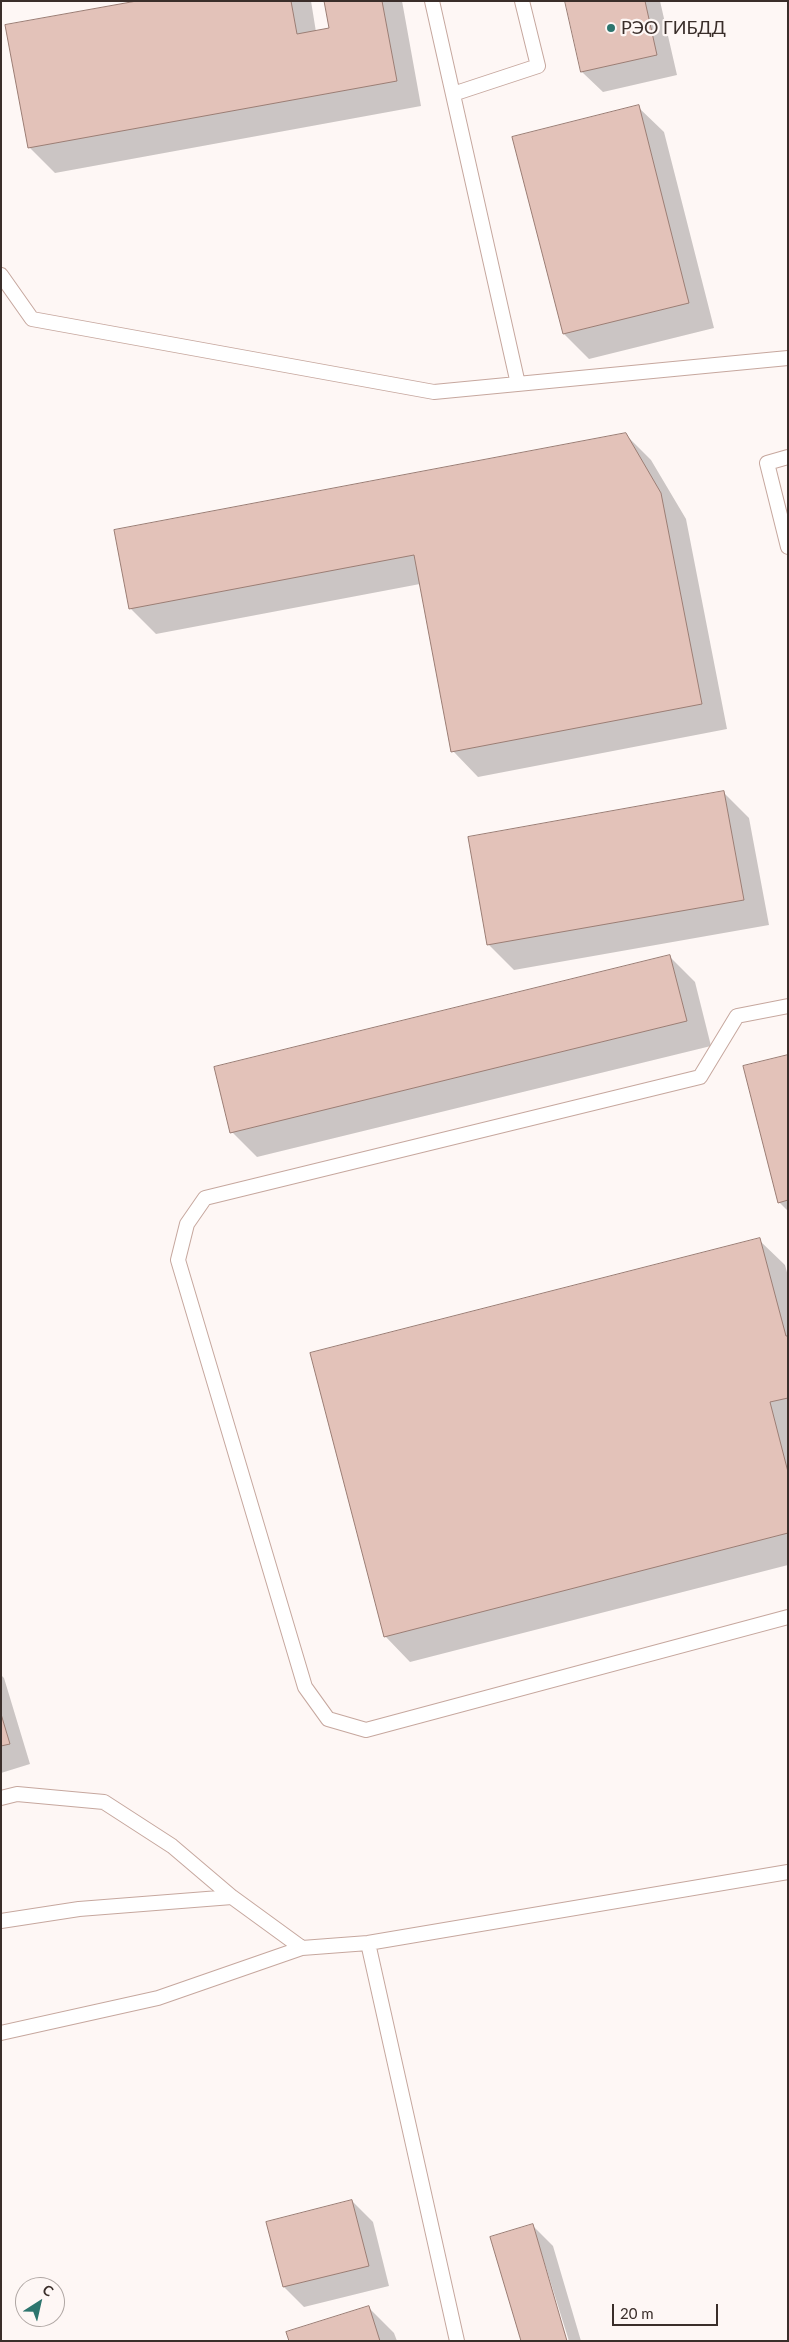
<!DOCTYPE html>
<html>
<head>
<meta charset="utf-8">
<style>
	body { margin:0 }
	#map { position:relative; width:789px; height:2342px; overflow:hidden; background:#fef7f5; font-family:Lato,sans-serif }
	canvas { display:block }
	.frame { position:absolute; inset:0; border:2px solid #3a2e2a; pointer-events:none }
	.north { position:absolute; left:15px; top:2277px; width:50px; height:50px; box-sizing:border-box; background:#fef7f5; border:1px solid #b0a7a4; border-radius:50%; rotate:35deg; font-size:14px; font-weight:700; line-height:20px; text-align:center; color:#3a2e2a }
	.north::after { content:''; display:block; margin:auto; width:18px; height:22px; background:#2d756e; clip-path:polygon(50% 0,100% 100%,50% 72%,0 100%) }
	.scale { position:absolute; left:612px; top:2304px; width:106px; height:22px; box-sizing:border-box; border:2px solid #3a2e2a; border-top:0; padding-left:6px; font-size:15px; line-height:18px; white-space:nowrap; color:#3a2e2a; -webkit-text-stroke:4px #fef7f5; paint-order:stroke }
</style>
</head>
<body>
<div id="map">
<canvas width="789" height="2342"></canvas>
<div class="frame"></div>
<div class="north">С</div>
<div class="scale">20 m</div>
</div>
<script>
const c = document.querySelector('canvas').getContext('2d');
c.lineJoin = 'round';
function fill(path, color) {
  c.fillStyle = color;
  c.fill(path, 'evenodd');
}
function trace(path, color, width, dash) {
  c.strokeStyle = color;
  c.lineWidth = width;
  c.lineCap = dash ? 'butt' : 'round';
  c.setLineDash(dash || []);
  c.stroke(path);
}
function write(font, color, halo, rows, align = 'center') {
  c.font = font + ' Lato,sans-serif';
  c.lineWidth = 4.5;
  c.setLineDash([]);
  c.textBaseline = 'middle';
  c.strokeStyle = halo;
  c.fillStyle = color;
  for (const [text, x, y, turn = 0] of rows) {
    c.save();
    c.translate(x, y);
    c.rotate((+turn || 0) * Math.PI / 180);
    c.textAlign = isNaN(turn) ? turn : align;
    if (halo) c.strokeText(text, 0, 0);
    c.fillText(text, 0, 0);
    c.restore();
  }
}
const shadow = new Path2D(`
	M144,1H311L316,32L331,29L325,1H402L421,106L55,173L29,147Z
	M566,1H660L677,75L603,92L582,72Z
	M638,107L664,132L714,328L589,359L564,334Z
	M626,435L651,460L686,519L727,729L478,777L453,751L420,584L156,634L130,608Z
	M723,792L749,818L769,925L514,970L489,945L469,838Z
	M670,957L695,982L711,1046L257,1157L232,1132Z
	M788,1056V1211L779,1202Z
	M759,1240L785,1265L788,1276V1565L410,1662L385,1636Z
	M1,1675L4,1678L30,1764L1,1773Z
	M352,2201L373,2222L389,2286L304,2307L284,2287Z
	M533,2226L553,2246L581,2341H569Z
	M369,2308L394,2333L397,2341H290Z`);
const building = new Path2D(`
	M137,1H291L297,34L329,28L324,1H382L397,81L28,148L5,25Z
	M565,1H645L657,55L581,72Z
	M639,105L689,303L563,334L512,137Z
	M626,433L661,493L702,704L451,752L414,555L129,609L114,530Z
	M724,791L744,900L487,945L468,837Z
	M670,955L687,1021L230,1133L214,1067Z
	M788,1055V1200L778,1203L743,1066Z
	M760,1238L786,1336H788V1398L770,1402L788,1472V1533L384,1637L310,1353Z
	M1,1714L10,1744L1,1746Z
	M352,2200L369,2266L283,2287L266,2222Z
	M533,2224L567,2341H521L490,2237Z
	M369,2306L380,2341H289L286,2332Z`);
const lane = new Path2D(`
	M432,1L518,384
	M453,94L538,66L522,1
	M1,275L32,319L434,392L788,358
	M788,457L767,463L788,547
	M788,1006L737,1016L700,1077L205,1198L187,1224L178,1260L305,1687L328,1719L366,1730L788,1617
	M1,1798L17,1794L104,1802L172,1846L232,1897L302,1948
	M1,1921L79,1909L232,1897
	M368,1943L457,2341
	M1,2033L158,1998L302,1948L368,1943L788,1872`);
const markers = [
	[611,28,5,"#2d756e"]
];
const poiNames = [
	["РЭО ГИБДД",621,28]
];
fill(shadow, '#0003');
fill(building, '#e3c2b9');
trace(building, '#9b7d74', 1);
trace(lane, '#c6a79e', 16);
trace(lane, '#fff', 14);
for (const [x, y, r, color] of markers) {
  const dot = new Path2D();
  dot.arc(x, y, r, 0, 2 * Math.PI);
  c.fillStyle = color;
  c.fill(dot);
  trace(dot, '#fef7f5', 2);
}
write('18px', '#3a2e2a', '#fef7f5', poiNames, 'left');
</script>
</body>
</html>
